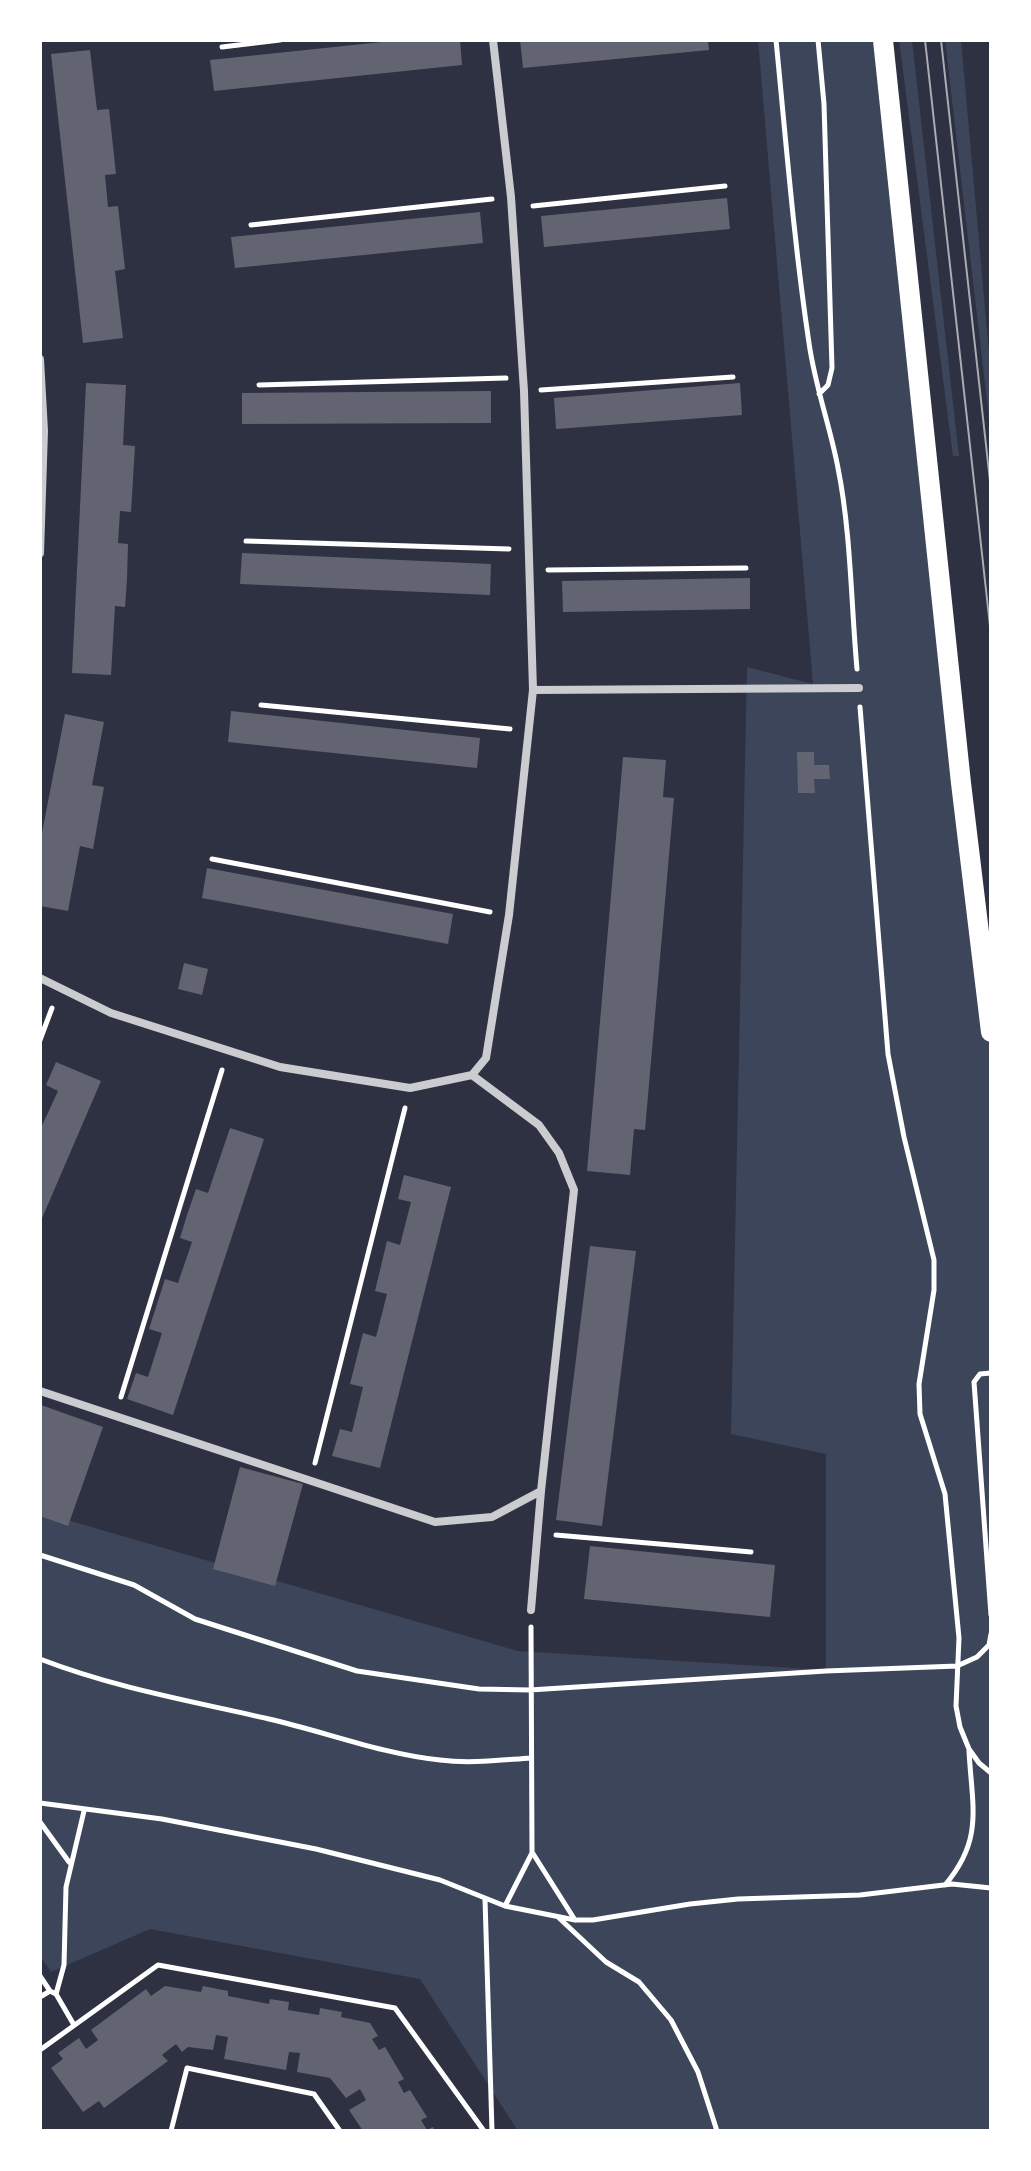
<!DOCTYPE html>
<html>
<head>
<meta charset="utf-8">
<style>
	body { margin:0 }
	#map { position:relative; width:1031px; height:2171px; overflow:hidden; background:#2d3142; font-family:"Fira Sans",sans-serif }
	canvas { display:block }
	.frame { position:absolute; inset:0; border:42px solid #fff; pointer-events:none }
</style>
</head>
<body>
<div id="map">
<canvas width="1031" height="2171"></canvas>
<div class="frame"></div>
</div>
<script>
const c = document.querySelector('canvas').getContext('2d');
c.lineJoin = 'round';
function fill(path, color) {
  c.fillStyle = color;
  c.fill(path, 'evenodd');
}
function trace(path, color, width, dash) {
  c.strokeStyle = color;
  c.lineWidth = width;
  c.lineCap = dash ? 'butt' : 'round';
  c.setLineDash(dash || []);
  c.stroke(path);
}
const green = new Path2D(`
	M758,40H883L991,1032V2131H518L420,1979L150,1929L51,1972L40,1956V1512L518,1651L826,1670V1454L731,1434L747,667L813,684Z
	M899,40H912L959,456H953Z
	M945,40H961L991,375V436Z`);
const building = new Path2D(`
	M401,40H460L462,65L214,91L210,60Z
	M520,40H708L709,50L523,68Z
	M90,50L97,110L109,109L116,174L105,175L108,207L118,206L125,269L115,271L123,338L83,343L51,54Z
	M727,198L730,229L544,247L541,216Z
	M480,212L483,243L235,268L231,237Z
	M86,383L126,385L123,445L135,446L131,512L120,511L118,543L128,544L127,579L125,607L115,606L111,675L72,673Z
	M740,383L742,415L556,429L554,398Z
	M491,391V423L242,424V393Z
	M242,553L491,564L490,595L240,584Z
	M750,578V609L563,612L562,581Z
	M231,711L480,738L477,768L228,742Z
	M65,714L104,722L92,785L104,787L93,849L80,846L68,911L40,906V843Z
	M797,752H814V765H829L830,779H814L815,793H798Z
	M623,757L666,760L663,797L674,798L645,1130L634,1129L630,1175L587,1171Z
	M207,868L453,914L448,944L202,898Z
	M184,963L208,969L202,995L178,989Z
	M56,1062L101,1081L40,1223V1130L58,1091L46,1085Z
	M230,1128L264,1139L173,1415L127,1399L136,1373L148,1377L162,1333L149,1329L165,1279L178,1283L192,1242L180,1238L187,1215L196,1189L208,1193Z
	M404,1175L451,1187L380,1468L332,1456L340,1429L352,1432L363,1387L350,1384L363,1333L376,1337L387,1294L375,1291L387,1241L400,1245L411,1202L398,1199Z
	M590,1246L636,1251L602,1526L556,1520Z
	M41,1405L103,1427L68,1526L40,1516Z
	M240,1467L303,1484L275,1586L213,1569Z
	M590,1546L775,1565L770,1617L584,1599Z
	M165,1986L201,1992L203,1986L228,1991V1996L269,2004L270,1999L289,2002L288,2010L319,2015L320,2008L342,2012L341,2017L370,2023L378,2036L372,2039L379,2050L385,2047L404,2079L398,2082L404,2093L410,2090L427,2117L421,2120L427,2130L433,2127L435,2131H363L349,2110L366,2100L360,2089L346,2098L330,2078L297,2072L300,2053L289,2052L286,2070L224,2059L228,2037L216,2035L213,2050L188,2047L182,2052L176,2044L162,2055L168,2061L104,2108L99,2101L83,2112L51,2068L63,2059L58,2053L79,2038L86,2049L98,2040L91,2030L146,1989L151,1996Z`);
const path = new Path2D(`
	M776,40C786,141 794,243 809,343C815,386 830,426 838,468C851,533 851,603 857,669
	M818,40L824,104L832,368L828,385L819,394
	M222,47L280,40
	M533,206L725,186
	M251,225L492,199
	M259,385L506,378
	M541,390L733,377
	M246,541L509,549
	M548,570L746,568
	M261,705L510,729
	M860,707L888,1054L904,1137L934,1260V1290L919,1384L920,1414L945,1494L959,1638L956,1706L960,1727L969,1749L979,1763L991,1773
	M212,859L490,912
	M40,1040L52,1008
	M991,1373L980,1374L974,1382L991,1615
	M121,1397L222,1070
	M315,1463L405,1108
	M556,1535L751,1552
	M40,1555L134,1585L195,1619L357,1671L479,1689L530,1690L826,1671L957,1666L977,1657L989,1645L991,1634
	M531,1627L532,1852L575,1920
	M40,1659C115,1688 191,1701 269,1719C326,1732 382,1754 440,1760C470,1764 501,1760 531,1758
	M40,1803L162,1819L316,1849L440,1880L505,1906L575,1920H593L690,1904L738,1899L860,1895L952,1884L991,1888
	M40,1822L69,1862
	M945,1885C984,1839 972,1807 969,1751
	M485,1899L492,2131
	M505,1906L532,1853
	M558,1917L606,1962L639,1982L671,2020L698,2072L717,2131
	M40,1976L50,1991
	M40,1997L50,1991L56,1994
	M74,2025L56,1994L64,1965L66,1887L84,1811
	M40,2050L158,1965L395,2008L484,2131
	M171,2131L187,2068L314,2094L340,2131`);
const minor = new Path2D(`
	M40,359L44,431L40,553
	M533,690L859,688
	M40,978L111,1013L280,1067L410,1088L472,1075
	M472,1075L486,1058L509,915L533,690L524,391L511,197L493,40
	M472,1075L539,1125L559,1153L574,1190L541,1491L531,1610
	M40,1391L435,1522L492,1517L541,1491`);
const primary = new Path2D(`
	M883,40L961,783L991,1032`);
const tram = new Path2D(`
	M925,40L991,635
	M941,40L991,490`);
fill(green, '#3c4559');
fill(building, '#626471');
trace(path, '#fff', 5);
trace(minor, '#caccd0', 8);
trace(primary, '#fff', 20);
trace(tram, '#abadb3', 2);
</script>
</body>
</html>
